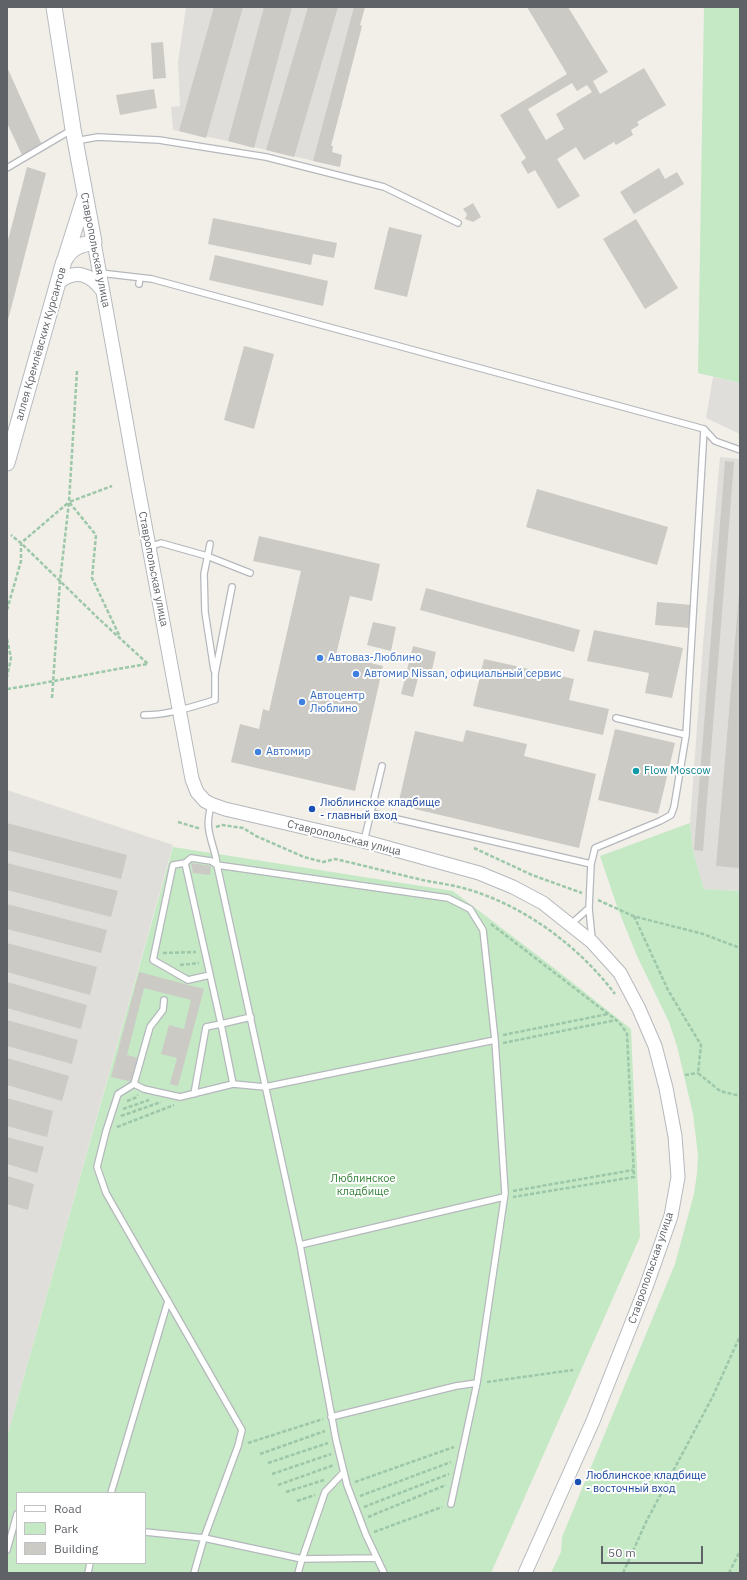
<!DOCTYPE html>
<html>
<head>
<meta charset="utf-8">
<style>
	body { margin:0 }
	#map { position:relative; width:747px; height:1580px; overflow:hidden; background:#f1efe8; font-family:"IBM Plex Sans",sans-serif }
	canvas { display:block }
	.frame { position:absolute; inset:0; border:8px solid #5f6368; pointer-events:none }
	.legend { position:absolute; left:16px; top:1492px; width:130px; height:72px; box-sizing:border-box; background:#fff; border:1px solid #bfc1c3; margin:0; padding:5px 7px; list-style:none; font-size:12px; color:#5f6368 }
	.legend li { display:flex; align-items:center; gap:8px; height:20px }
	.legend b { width:20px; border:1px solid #bfc1c3 }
	.scale { position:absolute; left:601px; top:1546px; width:102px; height:18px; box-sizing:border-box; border:2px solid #5f6368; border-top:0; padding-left:5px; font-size:12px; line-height:14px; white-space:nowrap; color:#5f6368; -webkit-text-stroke:3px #fff; paint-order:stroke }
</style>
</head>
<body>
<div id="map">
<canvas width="747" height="1580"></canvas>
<div class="frame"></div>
<ul class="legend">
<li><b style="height:5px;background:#fff"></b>Road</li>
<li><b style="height:11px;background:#c5e8c5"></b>Park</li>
<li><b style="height:11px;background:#cccac5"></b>Building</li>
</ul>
<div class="scale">50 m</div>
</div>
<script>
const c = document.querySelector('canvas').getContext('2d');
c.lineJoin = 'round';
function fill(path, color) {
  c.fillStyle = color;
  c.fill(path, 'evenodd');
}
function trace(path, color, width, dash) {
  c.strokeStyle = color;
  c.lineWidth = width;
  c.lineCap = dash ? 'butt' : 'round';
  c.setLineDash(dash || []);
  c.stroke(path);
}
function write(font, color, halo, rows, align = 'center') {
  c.font = font + ' "IBM Plex Sans",sans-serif';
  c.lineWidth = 4;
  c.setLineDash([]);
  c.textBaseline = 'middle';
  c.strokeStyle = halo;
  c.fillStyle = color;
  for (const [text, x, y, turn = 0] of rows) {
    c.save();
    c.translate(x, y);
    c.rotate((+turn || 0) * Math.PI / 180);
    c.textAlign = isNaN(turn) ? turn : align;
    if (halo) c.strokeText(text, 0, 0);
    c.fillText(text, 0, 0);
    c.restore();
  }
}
const industrial = new Path2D(`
	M186,7H365L360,25L362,26L331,146H333L332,152L342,155L340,167L228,141L173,130L171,107L180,106L178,62Z
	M713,377L740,383V434L706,418Z
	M720,457L740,459V891L704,889L693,851L690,823L703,644Z
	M7,790L173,845L7,1437Z`);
const green = new Path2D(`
	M704,7H740V383L698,373Z
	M690,823L693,851L704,889L740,891V1573H551L561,1552L562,1537L675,1264L694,1194L697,1173L698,1155L693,1114L677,1046L669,1022L637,956L618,909L600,856Z
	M173,847L453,891L554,968L631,1029L640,1237L491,1573H7V1437ZM17,1493H145V1563H17Z`);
const building = new Path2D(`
	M214,7H243L206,138L179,131Z
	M264,7H292L254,148L228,141Z
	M308,7H338L294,157L266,150Z
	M354,7H365L360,25L362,26L331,146H333L332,152L342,155L340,167L313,161Z
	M527,7H568L608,72L593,81L600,94L644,68L666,105L637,122L639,125L631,130L633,135L616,145L614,142L584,160L576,147L557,159L580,196L558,209L535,170L528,174L521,162L526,158L500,115L567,74ZM572,83L577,91L587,85L592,92L556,114L564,129L546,140L528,109Z
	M163,42L166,78L153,79L151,43Z
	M7,67L42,145L22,155L7,123Z
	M154,89L157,108L120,115L116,95Z
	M27,167L46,173L7,324V244Z
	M659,168L665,179L677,172L684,184L634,214L620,192Z
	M473,203L481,217L473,222L465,219L467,214L463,209Z
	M213,218L337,243L334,258L313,254L311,265L208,244Z
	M636,219L678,288L645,309L603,239Z
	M389,227L422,235L407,297L374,289Z
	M215,255L328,281L323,306L209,280Z
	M244,346L274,354L254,429L224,420Z
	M725,461L734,462L703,851L694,850Z
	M537,489L668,527L657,565L526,527Z
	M259,536L380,564L372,601L350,596L336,655L383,666L355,791L231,762L240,724L259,729L263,709L269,711L301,571L253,561Z
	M426,588L580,630L574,652L420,610Z
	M739,594L740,855L739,868L716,866Z
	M657,602L692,605L690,628L655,625Z
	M373,622L396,627L391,651L367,645Z
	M594,630L683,648L672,698L645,693L649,673L587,661Z
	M413,646L436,652L431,674L420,671L413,697L401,694Z
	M484,659L574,679L569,700L609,709L603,735L473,706Z
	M615,729L675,743L658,814L598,800Z
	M466,730L527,744L524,756L596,774L579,848L398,805L415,731L463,742Z
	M7,823L127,855L121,879L7,850Z
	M7,863L118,891L111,917L7,890Z
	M191,863L211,866L210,875L193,873Z
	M7,904L107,930L101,953L7,929Z
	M7,943L97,967L90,995L7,972Z
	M139,972L204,989L178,1086L170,1084L177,1058L161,1054L169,1025L184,1029L191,1000L144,988L127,1055L139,1058L132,1082L111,1077Z
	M7,982L87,1005L81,1029L7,1008Z
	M7,1020L78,1040L72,1064L7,1046Z
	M7,1058L69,1076L62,1101L7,1085Z
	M7,1098L53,1111L47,1137L7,1126Z
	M7,1137L44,1147L37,1173L7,1164Z
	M7,1176L34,1184L28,1210L7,1204Z`);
const path = new Path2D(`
	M77,371L69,502L96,535L92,578L120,637
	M7,610L21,561V543L69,502
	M7,639L11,658L7,677
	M7,689C54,682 101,671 148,664L99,619L21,543L11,535
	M52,698L60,581L69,502L112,486
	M178,822L201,829
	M216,827L222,825L243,828L256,836L304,857L323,862L335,859C366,866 396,874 427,881C439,883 451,885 463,888C522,904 578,945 615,994
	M474,848L532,875L582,893
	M598,900L633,916L703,934L740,948
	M634,916L668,990L701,1045L698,1073L720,1091L740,1096
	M491,924L616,1020L622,1026L627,1034L634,1177L513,1197
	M163,953L196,952
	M180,965L199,963
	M503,1035L608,1014
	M503,1043L616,1020
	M685,1075L698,1073
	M127,1101L135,1098L138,1095
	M123,1109L149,1100
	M121,1116L161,1102
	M117,1127L174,1105
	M513,1191L633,1170
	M487,1382L573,1370
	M248,1443L323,1419
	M260,1454L325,1431
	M268,1463L328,1443
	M272,1474L331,1454
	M355,1482L454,1447
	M278,1485L334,1465
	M286,1492L324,1480
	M360,1496L451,1462
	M297,1501L315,1495
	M364,1507L449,1474
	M368,1517L446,1485
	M374,1532L442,1507
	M623,1573L646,1522L713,1396L740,1336
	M729,1573L740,1551`);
const service = new Path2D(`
	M75,141L98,137L159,140L266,157L384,187L458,223
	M7,168L73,129
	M100,273L152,279L704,429L715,441L740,450
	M139,284L140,278
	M210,544L204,574L205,612L214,670
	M149,547L161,543L207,556L250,573
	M144,715C169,715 191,707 215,700V674L232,587
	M616,718L686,735L704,429
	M211,805C209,813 207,822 209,831C211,843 216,853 217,865L300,1245L336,1440L347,1485L366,1535L384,1573
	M371,813L591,864L589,908L592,939
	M364,841L382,766
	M185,863L221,1024L206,1027L194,1094
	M591,864L595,848L660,821L671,815L674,807L686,735
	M571,924L589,908
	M210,975L188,980L153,960L173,865L185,863L191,858L211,861L217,865L448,898L470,909L483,930L495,1040L505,1193L477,1383L456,1386L331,1417
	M134,1084L150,1027L163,1010L164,1000
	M233,1084L221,1024L251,1017
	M300,1245L504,1197
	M343,1473L325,1492L302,1559L376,1558
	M111,1493L168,1301
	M451,1504L477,1383
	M145,1532L204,1538L302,1559L298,1573
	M7,1550L17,1514
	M88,1573L90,1563
	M194,1573L204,1538L238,1446L242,1430L106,1193L97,1167L106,1131L118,1094L134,1084L144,1089L180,1097L233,1084L265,1087L495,1040`);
const tertiary = new Path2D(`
	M94,242L137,482L192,779L197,792L205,801L211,804L225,809L363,841L479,873L513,887L543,903L592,942L620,973L639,1009L655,1046L666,1088L675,1136L678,1177L671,1216L646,1287L593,1421L525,1573
	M58,283C75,268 90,274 102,290`);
const secondary = new Path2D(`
	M66,256L84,199
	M7,463L64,261C71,247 80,245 94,242L73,129L54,7`);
const markers = [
	[320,658,4,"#3f7fe0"],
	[356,674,4,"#3f7fe0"],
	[302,702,4,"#3f7fe0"],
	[258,752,4,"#3f7fe0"],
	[636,771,4,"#0f9aa8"],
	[312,809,4,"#1a4fb4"],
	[578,1482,4,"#1a4fb4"]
];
const streetNames = [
	["Ставропольская улица",95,250,79],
	["аллея Кремлёвских Курсантов",41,344,-74],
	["Ставропольская улица",153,569,79],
	["Ставропольская улица",344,838,14],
	["Ставропольская улица",651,1268,-71]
];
const shopNames = [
	["Автоваз-Люблино",328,658],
	["Автомир Nissan, официальный сервис",364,674],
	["Автоцентр",310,696],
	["Люблино",310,709],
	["Автомир",266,752]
];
const cultureNames = [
	["Flow Moscow",644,771]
];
const transitNames = [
	["Люблинское кладбище",320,803],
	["- главный вход",320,816],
	["Люблинское кладбище",586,1476],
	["- восточный вход",586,1489]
];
const parkNames = [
	["Люблинское",363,1179],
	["кладбище",363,1192]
];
fill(industrial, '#e0deda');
fill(green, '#c5e8c5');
fill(building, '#cccac5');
trace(service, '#b5b8bc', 8);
trace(tertiary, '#b5b8bc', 15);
trace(secondary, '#b6babf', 17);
trace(path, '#9cc7a9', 2.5, [4, 2]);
trace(service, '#fff', 5.5);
trace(tertiary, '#fff', 13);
trace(secondary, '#fff', 15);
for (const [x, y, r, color] of markers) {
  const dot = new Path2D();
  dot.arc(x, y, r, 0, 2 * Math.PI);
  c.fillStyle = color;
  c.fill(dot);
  trace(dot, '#fff', 1.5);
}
write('11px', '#5f6368', '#fff', streetNames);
write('11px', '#366cbe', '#fff', shopNames, 'left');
write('11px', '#0d838f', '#fff', cultureNames, 'left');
write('11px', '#164399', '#fff', transitNames, 'left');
write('11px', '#348238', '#fff', parkNames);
</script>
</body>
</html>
